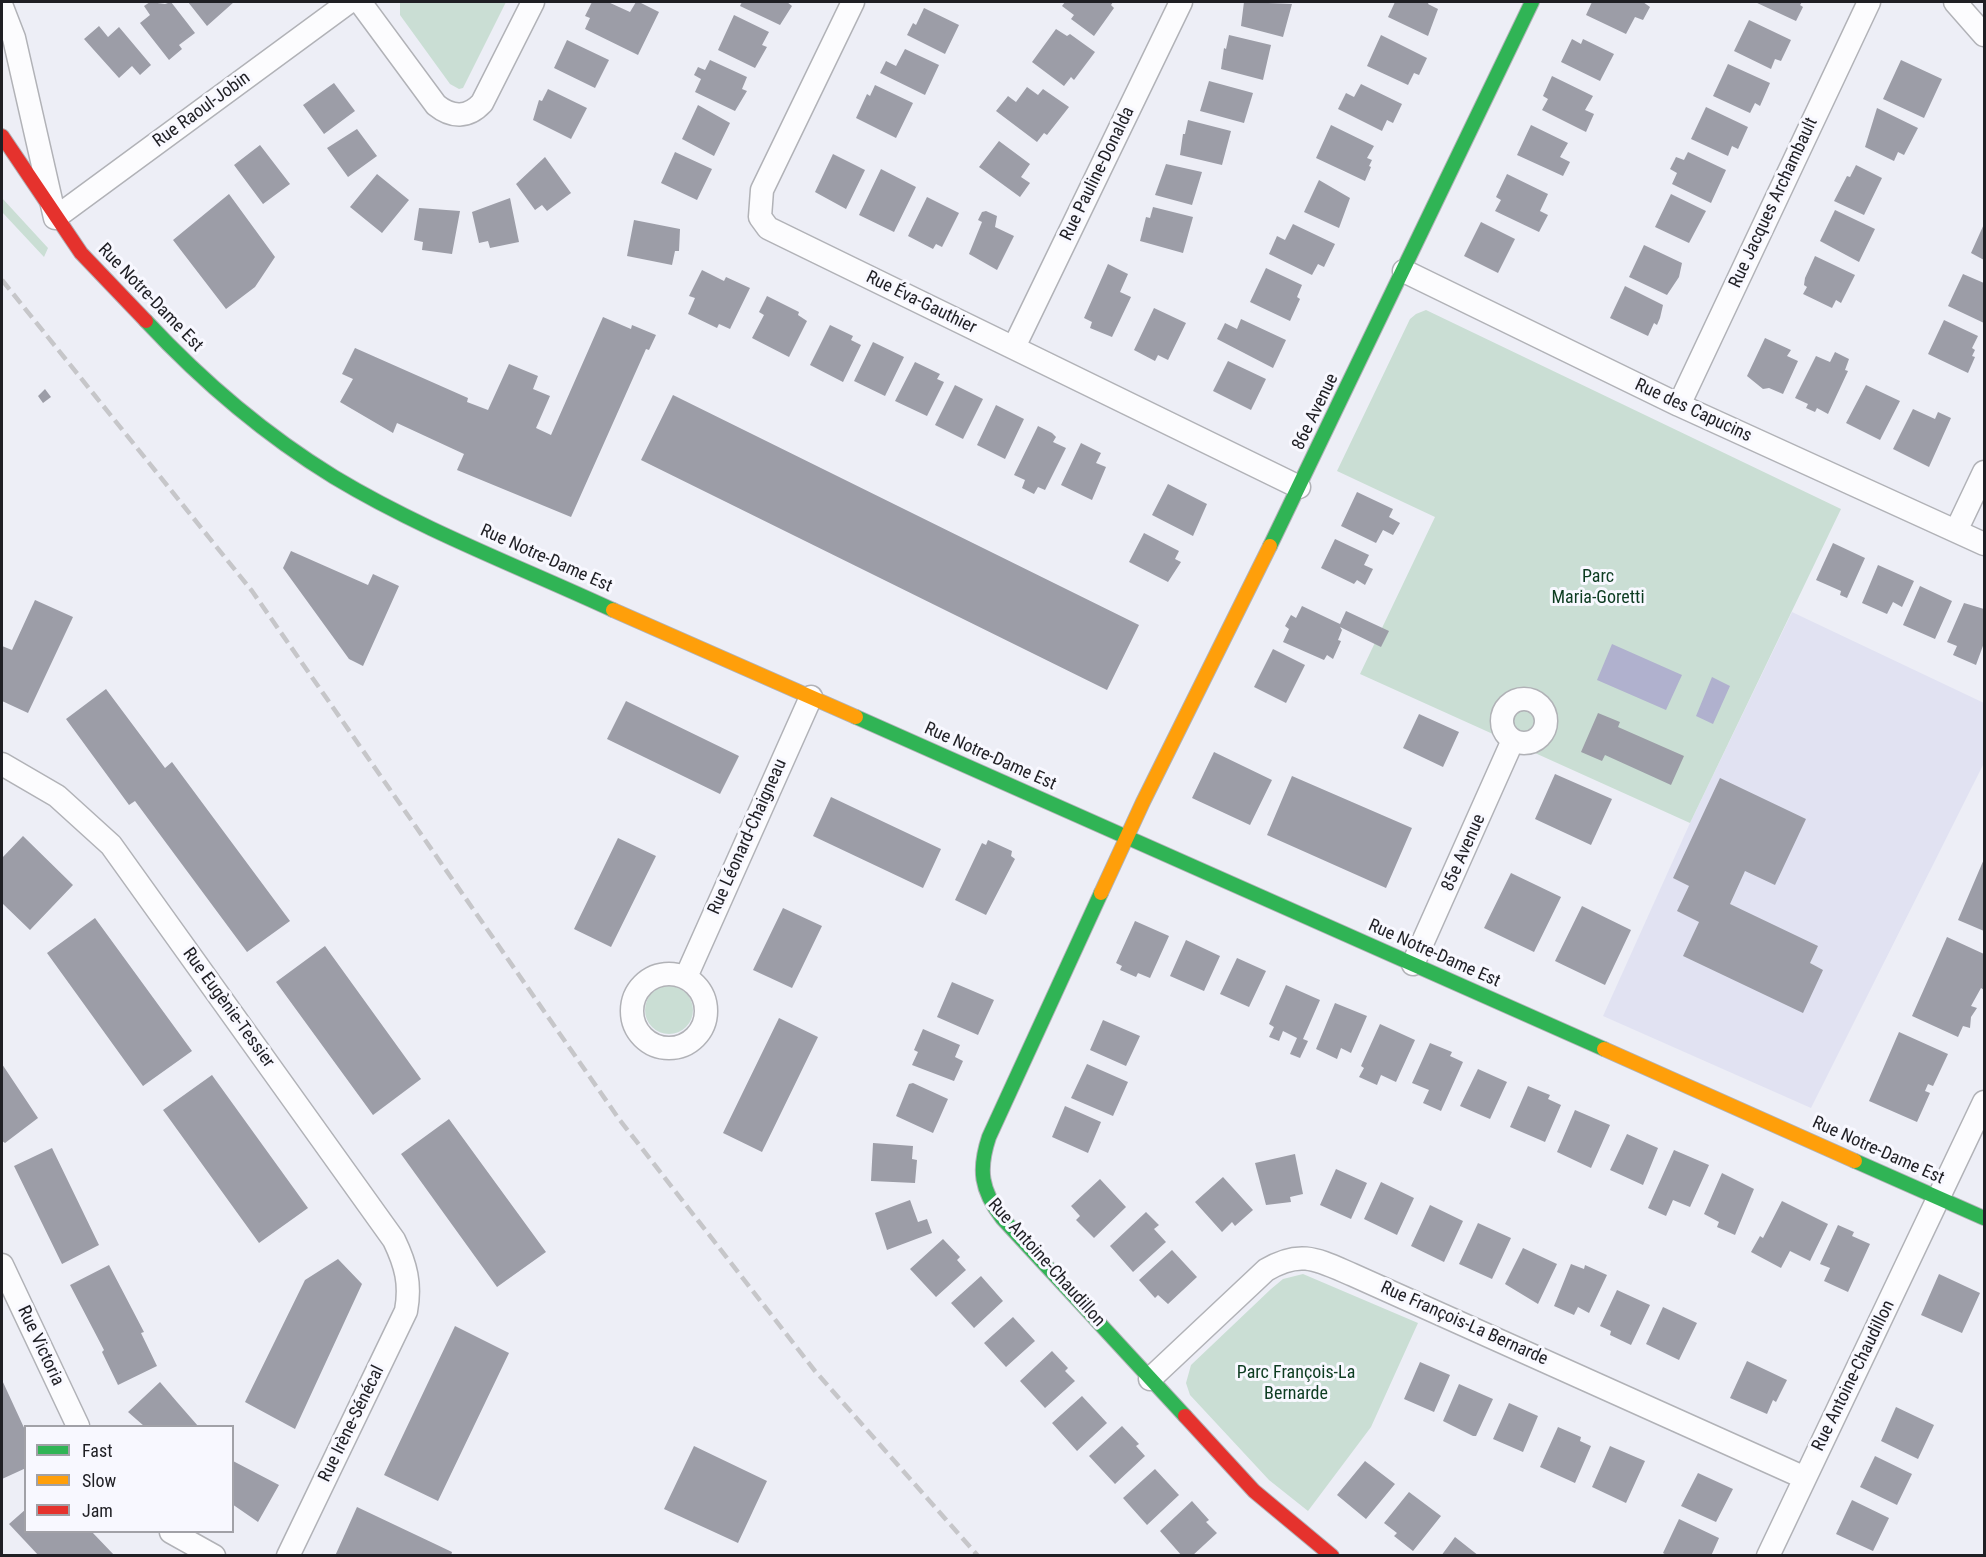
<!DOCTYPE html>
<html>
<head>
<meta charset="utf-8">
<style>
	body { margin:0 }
	#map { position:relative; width:1986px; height:1557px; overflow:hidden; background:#edeef6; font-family:"Roboto Condensed",sans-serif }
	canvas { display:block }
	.frame { position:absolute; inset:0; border:3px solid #1f1f24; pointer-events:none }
	.legend { position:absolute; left:24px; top:1425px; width:210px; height:108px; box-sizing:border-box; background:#f8f8ff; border:2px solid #a1a1a7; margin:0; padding:8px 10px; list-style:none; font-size:18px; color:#1f1f24 }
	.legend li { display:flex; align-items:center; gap:12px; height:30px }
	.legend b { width:30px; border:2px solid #a1a1a7 }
</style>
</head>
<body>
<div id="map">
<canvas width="1986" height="1557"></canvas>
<div class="frame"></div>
<ul class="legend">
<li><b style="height:8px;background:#30b455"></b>Fast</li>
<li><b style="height:8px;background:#ff9f0a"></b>Slow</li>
<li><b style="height:8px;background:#e5322d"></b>Jam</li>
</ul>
</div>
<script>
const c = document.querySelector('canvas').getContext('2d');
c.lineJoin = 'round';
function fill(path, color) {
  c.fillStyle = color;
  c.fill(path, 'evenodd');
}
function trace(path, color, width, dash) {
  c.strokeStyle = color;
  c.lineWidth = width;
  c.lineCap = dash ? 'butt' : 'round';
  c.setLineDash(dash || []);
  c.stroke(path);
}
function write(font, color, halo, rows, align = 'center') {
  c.font = font + ' "Roboto Condensed",sans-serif';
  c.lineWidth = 6;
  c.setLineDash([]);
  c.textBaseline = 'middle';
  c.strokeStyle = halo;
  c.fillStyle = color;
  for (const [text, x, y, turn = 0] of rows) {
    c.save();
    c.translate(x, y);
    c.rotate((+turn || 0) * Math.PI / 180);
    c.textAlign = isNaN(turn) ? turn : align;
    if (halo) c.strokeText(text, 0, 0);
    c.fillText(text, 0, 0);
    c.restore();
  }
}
const built = new Path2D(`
	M1792,612L1984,703V763L1811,1108L1603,1016L1690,823Z`);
const green = new Path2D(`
	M400,2H506L463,88L459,89L450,84L400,15Z
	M2,198L48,248L44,257L2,212Z
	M1426,310L1841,509L1690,823L1360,674L1435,517L1337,471L1410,319L1416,314Z
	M645 1010a24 24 0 1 1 48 0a24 24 0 1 1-48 0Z
	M1303,1274L1418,1323L1371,1427L1308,1511L1269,1480L1190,1395L1186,1383L1191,1365L1271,1289L1283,1279Z`);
const water = new Path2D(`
	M1612,644L1682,675L1666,710L1597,680Z
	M1712,677L1730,686L1713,724L1696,716Z`);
const building = new Path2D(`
	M150,2L165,4L171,2L195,33L179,45L182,49L169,60L140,23L150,15L144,6Z
	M188,2H234L207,26Z
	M592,2H608L630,12L636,2H639L659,12L638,55L585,29L590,18L585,16Z
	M742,2H787L792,6L780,25L740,6Z
	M1065,2H1113L1111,5L1114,8L1094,36L1071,19L1074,15L1062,6Z
	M1244,2L1292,4L1283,37L1241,26Z
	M1395,2H1429L1428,4L1438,9L1428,36L1388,17Z
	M1592,2H1643L1650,7L1643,20L1635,17L1626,34L1586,15Z
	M1755,2H1802L1800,5L1803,7L1796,21Z
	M924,8L959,25L945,54L907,35L913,23L916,25Z
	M734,15L769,32L762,45L767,47L755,68L718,50Z
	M1749,20L1791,40L1781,61L1775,59L1771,69L1734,51Z
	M99,26L108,37L119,27L151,65L140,75L132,66L119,78L84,39Z
	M1056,29L1067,36L1070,34L1095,52L1074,80L1071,77L1064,86L1032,62Z
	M1229,35L1271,45L1263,80L1221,69L1224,48L1226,49Z
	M1381,35L1427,58L1419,75L1414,73L1408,85L1367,66Z
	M1572,39L1581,44L1583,39L1614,54L1600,81L1561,62Z
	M567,40L609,60L595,88L554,68Z
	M905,49L939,65L925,95L880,73L886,61L896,66Z
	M710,60L747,77L742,89L747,91L735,111L695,92L701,79L694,75L698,67L705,70Z
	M1901,60L1942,79L1924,118L1883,99Z
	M1728,64L1770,83L1760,106L1755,103L1750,113L1713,96Z
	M1552,76L1593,96L1585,110L1594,114L1586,132L1542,110L1548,99L1543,96Z
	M1209,81L1253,93L1244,123L1200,111Z
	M334,83L355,111L324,134L303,105Z
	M1361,84L1402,104L1393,123L1387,120L1382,131L1338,109L1346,93L1354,97Z
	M875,85L913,103L896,138L856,118L867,94L870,96Z
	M1027,87L1038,95L1043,89L1069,107L1047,135L1044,133L1037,142L996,111L1008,96L1016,102Z
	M548,89L587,108L571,139L533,120L539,100L542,101Z
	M698,105L730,123L714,156L682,139Z
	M1706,107L1748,127L1738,149L1732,146L1728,156L1691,139Z
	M1877,108L1918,128L1904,155L1898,152L1894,161L1865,147Z
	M1188,120L1231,131L1222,165L1180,155L1183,134H1185Z
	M1331,125L1374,146L1367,158L1372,160L1369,166L1371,167L1365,181L1316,158Z
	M1531,125L1568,143L1560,157L1570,162L1563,176L1517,155Z
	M357,129L377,156L348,177L327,148Z
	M999,141L1030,164L1021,177L1030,183L1020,197L979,167Z
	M260,145L290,184L263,204L234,165Z
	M675,152L712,169L697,200L661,183Z
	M1688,152L1726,170L1711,203L1672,184L1677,173L1670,169L1676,157L1684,160Z
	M833,154L865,170L846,209L815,192Z
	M545,157L571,193L547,211L542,205L535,210L516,184Z
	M1166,164L1202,172L1192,205L1155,195Z
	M1856,165L1882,178L1864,215L1834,201L1847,176L1850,177Z
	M881,169L916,187L894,232L859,215Z
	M377,174L409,200L382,233L350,207Z
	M1507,174L1548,194L1540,211L1548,215L1539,232L1495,211L1501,200L1496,197Z
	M1319,180L1350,198L1339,228L1304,212Z
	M229,194L275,257L255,287L226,309L173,240Z
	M1671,194L1706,211L1689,243L1655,227Z
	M927,197L959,213L942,247L936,244L933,249L908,236Z
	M510,198L519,242L490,248L488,241L479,243L472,212Z
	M1153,207L1193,217L1183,253L1140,241L1146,217L1150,218Z
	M419,208L460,211L452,254L422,250L423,242L414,240Z
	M1835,210L1875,229L1859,262L1820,241Z
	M986,211L997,216L995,227L1014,236L997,270L969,254L982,222L978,220L982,212Z
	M634,220L680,229L679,251H675L672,265L627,256Z
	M1481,222L1515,239L1498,273L1464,256Z
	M1293,224L1335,244L1324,267L1318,264L1312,275L1269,254L1277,236L1285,240Z
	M1984,224V260L1971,253Z
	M1644,245L1682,263L1679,277L1667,295L1629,277Z
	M1815,256L1855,275L1841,303L1836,300L1832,308L1803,294L1807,287L1804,285L1805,278Z
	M1108,264L1128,274L1120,292L1131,297L1112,337L1090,328L1092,322L1084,318Z
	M1266,268L1302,285L1297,297L1300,299L1290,321L1250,302Z
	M702,270L724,281L726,277L750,288L730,329L719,324L717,328L688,314L695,298L689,296Z
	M1963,274L1984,283V323L1948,306Z
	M1625,286L1663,305L1660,318L1657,325L1654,323L1648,336L1610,318Z
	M767,296L799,312L798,315L807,321L789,357L752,338L764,315L759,312Z
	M1154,308L1186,323L1168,360L1158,355L1155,361L1134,350Z
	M603,317L631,329L632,325L656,335L649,350L646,349L571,517L457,470L464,454L397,423L393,433L340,402L353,379L342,374L355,348L468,398L467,402L488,410L509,364L538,376L533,389L550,396L536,428L551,435Z
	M1241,319L1286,340L1273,368L1217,339L1225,323L1237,329Z
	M1944,320L1978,336L1972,348L1975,350L1972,356L1975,357L1968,373L1928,354Z
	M830,325L853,336L851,340L861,345L843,382L810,365Z
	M1765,338L1791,350L1787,356L1798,361L1783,394L1769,388L1763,389L1747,376Z
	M873,342L904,357L885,396L854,381Z
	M1835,352L1849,359L1845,370L1848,371L1828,414L1817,408L1815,412L1806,408L1808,404L1795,398L1816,356L1830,362Z
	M1228,361L1266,379L1251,410L1213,391Z
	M915,362L940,374L937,379L944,382L927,416L895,401Z
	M955,385L983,399L963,439L935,425Z
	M1866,385L1900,401L1880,440L1846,423Z
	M45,389L51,397L43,403L38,396Z
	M673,395L1139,625L1107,690L641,460Z
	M996,405L1024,419L1005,459L977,445Z
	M1913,409L1935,419L1938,412L1951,418L1929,467L1893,449Z
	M1038,426L1052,433L1056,437L1053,442L1066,448L1045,490L1038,487L1034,494L1022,488L1025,480L1014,475Z
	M1081,443L1101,453L1096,463L1106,467L1092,500L1061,485Z
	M1168,484L1207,504L1193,536L1152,515Z
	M1357,492L1393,509L1389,517L1400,523L1393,535L1383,530L1376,543L1341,526Z
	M1144,533L1179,551L1175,559L1181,562L1168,582L1129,562Z
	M1335,539L1369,555L1364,565L1373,569L1365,585L1357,580L1354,584L1321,568Z
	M1833,543L1865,558L1847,598L1840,595L1841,591L1816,580Z
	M291,551L368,585L373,574L399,586L363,666L349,659L283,568Z
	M1878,565L1914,581L1902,607L1893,602L1887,614L1862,603Z
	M1920,586L1952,601L1935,639L1903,625Z
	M35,600L73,617L28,713L2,701V646L12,650Z
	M1964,603L1984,609V643L1976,665L1953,655L1957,646L1947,642Z
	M1302,606L1340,624L1346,611L1389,631L1381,647L1340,627L1342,630L1338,640L1341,641L1333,659L1327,655L1324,660L1283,642L1289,629L1285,626L1291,615L1296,618Z
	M1273,649L1305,665L1286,703L1254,687Z
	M106,689L165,768L172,762L290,921L247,952L135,801L129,805L66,719Z
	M626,701L739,756L720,794L607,739Z
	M1598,713L1620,722L1618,727L1684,756L1671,785L1605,755L1602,761L1581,752Z
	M1419,714L1459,732L1443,767L1403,748Z
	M1214,752L1272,780L1250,825L1192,798Z
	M1555,774L1612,799L1591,845L1535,819Z
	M1292,776L1412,828L1386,888L1267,835Z
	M1720,778L1806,819L1775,885L1745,871L1730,904L1818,946L1810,963L1823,970L1803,1013L1683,956L1699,922L1677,911L1689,886L1673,878Z
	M831,797L941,849L923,888L813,836Z
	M23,836L73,885L30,930L2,903V858Z
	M618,838L656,856L611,947L574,929Z
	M988,840L1012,851L1011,856L1015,859L986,915L955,900L982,843L986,845Z
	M1984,859V931L1958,920Z
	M1511,873L1561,897L1534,952L1484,928Z
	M1582,906L1631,930L1605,985L1555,961Z
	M783,908L822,926L792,988L753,970Z
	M95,918L192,1051L143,1086L47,953Z
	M1135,921L1169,936L1150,978L1138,973L1136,977L1120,970L1122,966L1116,963Z
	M1947,937L1984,954V990L1981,988L1971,1006L1977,1008L1971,1017L1970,1028L1963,1026L1958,1037L1912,1016Z
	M1186,940L1220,956L1204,991L1170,976Z
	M325,946L421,1079L373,1115L276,982Z
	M1237,958L1266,971L1249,1007L1220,994Z
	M952,982L994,1000L978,1035L937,1017Z
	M1286,985L1320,1000L1303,1039L1308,1041L1300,1058L1290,1054L1297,1038L1283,1031L1279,1041L1269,1037L1274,1027L1269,1024Z
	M1335,1003L1367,1016L1351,1053L1341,1048L1337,1059L1316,1049Z
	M779,1018L818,1037L762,1152L723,1133Z
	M1103,1020L1140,1036L1126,1066L1090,1050Z
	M1380,1024L1415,1040L1396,1082L1381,1075L1377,1085L1359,1077L1364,1068L1361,1066Z
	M923,1029L960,1045L955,1057L963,1061L954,1081L912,1065L918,1052L914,1050Z
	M1899,1032L1948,1054L1933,1086L1928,1084L1925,1091L1930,1093L1917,1122L1869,1101Z
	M1430,1043L1452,1052L1450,1056L1463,1062L1441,1111L1423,1103L1429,1090L1412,1083Z
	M2,1064L38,1118L5,1143L2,1141Z
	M1087,1064L1128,1082L1113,1116L1071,1098Z
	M1478,1069L1507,1082L1490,1119L1460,1106Z
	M212,1075L308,1208L259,1243L163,1110Z
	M913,1083L948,1099L933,1133L896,1116L909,1084Z
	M1528,1086L1550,1095L1548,1099L1561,1105L1545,1142L1510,1127Z
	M1065,1106L1101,1122L1088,1153L1052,1137Z
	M1575,1110L1610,1125L1591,1168L1557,1152Z
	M449,1119L546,1252L497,1287L401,1154Z
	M1627,1134L1658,1148L1643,1185L1610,1170Z
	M873,1143L913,1146L912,1159L917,1160L915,1183L871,1181Z
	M52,1148L99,1245L62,1264L14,1166Z
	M1674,1150L1709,1165L1690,1207L1673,1200L1666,1216L1648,1208Z
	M1295,1154L1303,1194L1290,1197L1291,1202L1266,1205L1255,1163Z
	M1336,1169L1367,1183L1351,1219L1320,1205Z
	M1722,1173L1754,1189L1735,1235L1717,1227L1719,1222L1704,1214Z
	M1223,1177L1253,1210L1235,1226L1232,1222L1222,1232L1195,1202Z
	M1100,1179L1126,1207L1094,1238L1076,1220L1080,1216L1071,1206Z
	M1381,1182L1414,1198L1397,1235L1364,1219Z
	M910,1200L918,1222L927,1219L932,1233L887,1250L875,1213Z
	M1782,1201L1828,1224L1810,1261L1790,1251L1781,1268L1751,1252L1760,1236L1763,1238Z
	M1430,1205L1463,1221L1444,1262L1411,1246Z
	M1146,1212L1159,1225L1154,1229L1166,1242L1133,1272L1110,1246Z
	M1478,1223L1511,1238L1492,1279L1459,1264Z
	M1838,1225L1854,1232L1852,1236L1870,1244L1848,1292L1824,1281L1830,1268L1820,1264Z
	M943,1239L960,1257L957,1260L966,1270L936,1297L910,1269Z
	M1523,1248L1557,1264L1538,1304L1505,1284Z
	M1172,1250L1197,1277L1168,1304L1158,1295L1155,1298L1139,1280Z
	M338,1259L362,1284L295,1429L245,1402L305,1280Z
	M1571,1264L1584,1269L1585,1265L1607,1275L1589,1313L1578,1307L1574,1315L1554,1306Z
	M109,1265L144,1332L141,1333L157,1366L118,1385L102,1352L104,1350L70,1285Z
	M1939,1274L1980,1293L1962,1333L1921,1315Z
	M981,1276L1003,1301L974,1328L951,1303Z
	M1617,1290L1650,1305L1631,1345L1610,1335L1611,1331L1600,1326Z
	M1663,1307L1697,1323L1679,1360L1646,1344Z
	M1013,1317L1035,1341L1006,1367L984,1343Z
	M455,1326L509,1353L438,1501L384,1475Z
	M1052,1351L1068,1368L1065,1371L1075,1381L1045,1408L1020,1381Z
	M1747,1361L1787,1380L1776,1402L1773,1400L1767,1414L1730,1398Z
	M1420,1362L1450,1375L1434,1412L1404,1399Z
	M2,1380L26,1432V1468L2,1479Z
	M160,1382L177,1402L198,1426H144L128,1412Z
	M1459,1384L1493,1399L1476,1436H1473L1443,1421Z
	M1082,1396L1107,1423L1077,1451L1052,1423Z
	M1509,1403L1538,1416L1523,1452L1493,1439Z
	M1896,1407L1934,1425L1918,1459L1881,1441Z
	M1122,1426L1139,1444L1136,1446L1145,1456L1115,1484L1089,1456Z
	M1558,1427L1581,1437L1580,1441L1591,1446L1575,1483L1540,1467Z
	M694,1446L767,1481L738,1543L664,1509Z
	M1610,1446L1645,1461L1626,1503L1592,1487Z
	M1875,1456L1912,1474L1897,1505L1860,1487Z
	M233,1461L279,1485L258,1522L232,1504Z
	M1365,1461L1395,1484L1366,1519L1337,1495Z
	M1155,1469L1179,1495L1147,1525L1123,1498Z
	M1698,1473L1733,1489L1716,1522L1681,1506Z
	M1409,1492L1441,1516L1413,1551L1394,1536L1397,1533L1384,1523Z
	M1852,1500L1889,1518L1873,1551L1836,1534Z
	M1192,1501L1209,1520L1206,1522L1217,1533L1192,1556H1182L1160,1531Z
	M357,1507L452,1552L451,1556H335Z
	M26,1509V1532H92L115,1556H39L9,1524Z
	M1679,1519L1719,1538L1711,1556H1668L1663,1553Z
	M1455,1537L1479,1556H1441Z`);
const street = new Path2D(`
	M360,2L436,105C452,118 468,118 482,103L533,2
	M853,2L762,190L760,217L768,228L1299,487
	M1955,2L1984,35
	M2,7L14,38L55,218L349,2
	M1404,271L1679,405L1984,544
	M1014,347L1181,2
	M1679,405L1869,2
	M1956,531L1984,472
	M1502 721a22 22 0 1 1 44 0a22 22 0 1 1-44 0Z
	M2,764L57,796L111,845L394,1240C406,1265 411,1284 406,1311L288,1556
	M1413,964L1513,740
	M632 1011a37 37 0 1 1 74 0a37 37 0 1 1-74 0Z
	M686,977L811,697
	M2,1265L78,1426
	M1150,1379L1266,1270C1301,1249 1318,1260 1353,1275L1805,1478
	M171,1532L214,1556
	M1768,1556L1984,1102`);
const fast = new Path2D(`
	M146,321C202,381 264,434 334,477C422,530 520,567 613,610
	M1270,546L1532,2
	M856,717L1604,1049
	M1101,893L989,1137C978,1170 981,1190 1002,1218L1185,1416
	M1855,1161L1984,1218`);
const slow = new Path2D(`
	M613,610L856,717
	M1101,893L1143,802L1270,546
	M1604,1049L1855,1161`);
const jam = new Path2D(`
	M2,136L81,253L146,321
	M1185,1416L1254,1491L1332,1556`);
const rail = new Path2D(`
	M2,280L252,591L619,1119L815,1371L978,1556`);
const streetNames = [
	["Rue Raoul-Jobin",202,110,-36],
	["Rue Pauline-Donalda",1098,174,-64],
	["Rue Jacques Archambault",1774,203,-65],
	["Rue Notre-Dame Est",150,298,46],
	["Rue Éva-Gauthier",921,303,26],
	["Rue des Capucins",1693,411,25],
	["86e Avenue",1316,412,-64],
	["Rue Notre-Dame Est",546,559,24],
	["Rue Notre-Dame Est",990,757,24],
	["Rue Léonard-Chaigneau",748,837,-66],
	["85e Avenue",1464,853,-66],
	["Rue Notre-Dame Est",1434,954,24],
	["Rue Eugènie-Tessier",228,1008,54],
	["Rue Notre-Dame Est",1878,1151,24],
	["Rue Antoine-Chaudillon",1046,1263,48],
	["Rue François-La Bernarde",1464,1324,24],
	["Rue Victoria",40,1346,65],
	["Rue Antoine-Chaudillon",1854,1376,-64],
	["Rue Irène-Sénécal",352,1424,-64]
];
const parkNames = [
	["Parc",1598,577],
	["Maria-Goretti",1598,598],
	["Parc François-La",1296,1373],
	["Bernarde",1296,1394]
];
fill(built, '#e1e2f2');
fill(green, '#caded4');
fill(water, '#b0b1ce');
fill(building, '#9c9da7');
trace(street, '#b1b2b7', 25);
trace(fast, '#b1b2b7', 16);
trace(slow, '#b1b2b7', 16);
trace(jam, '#b1b2b7', 16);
trace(street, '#fcfcfe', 22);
trace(fast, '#30b455', 14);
trace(slow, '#ff9f0a', 14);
trace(jam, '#e5322d', 14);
trace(rail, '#c6c6c9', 4.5, [12, 6]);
write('18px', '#1f1f24', '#f8f8ff', streetNames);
write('18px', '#0d3c21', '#f8f8ff', parkNames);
</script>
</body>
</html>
